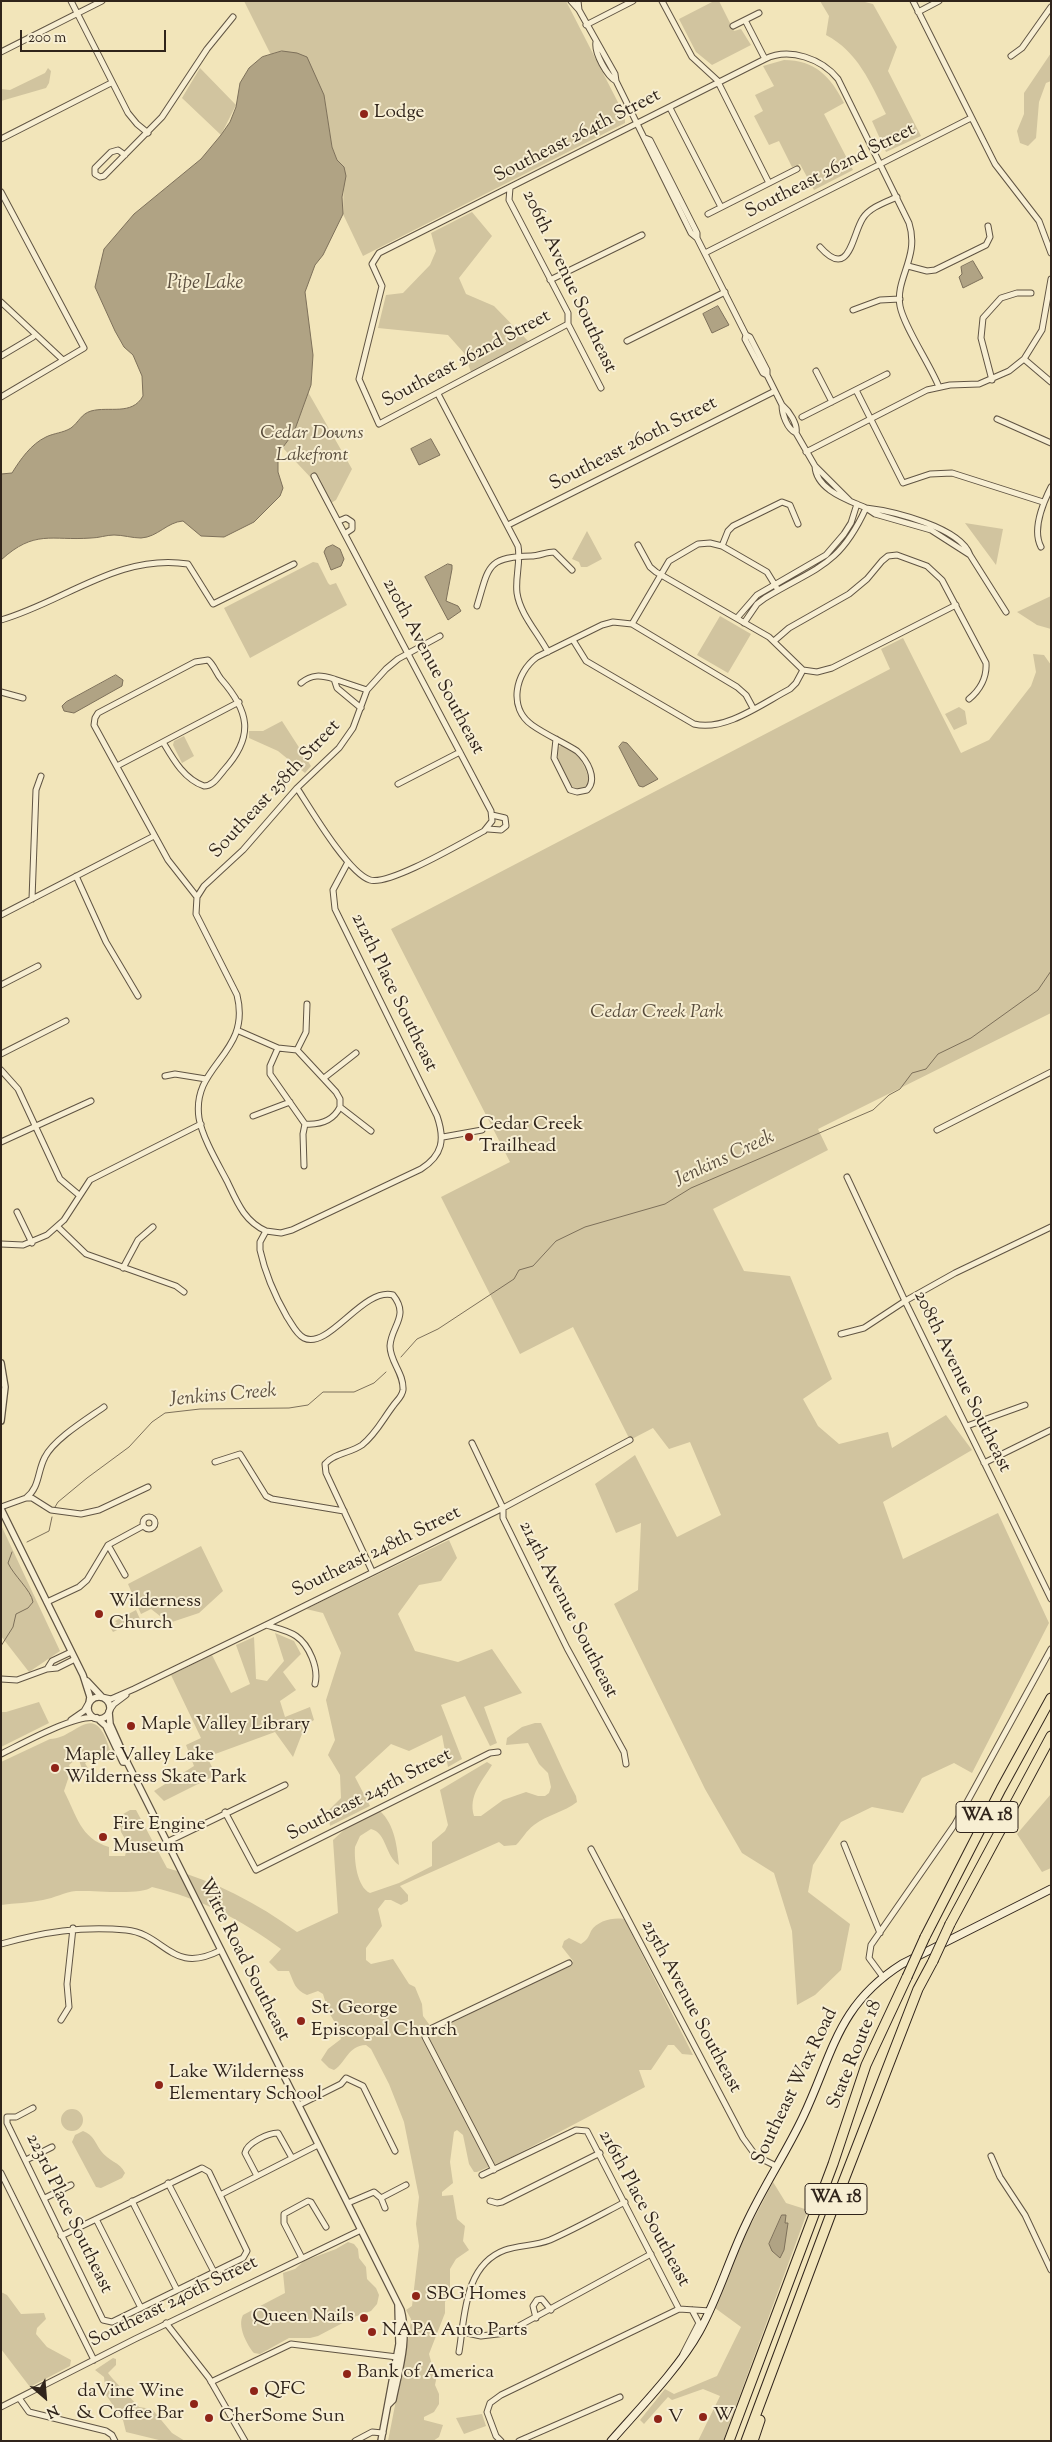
<!DOCTYPE html>
<html>
<head>
<meta charset="utf-8">
<style>
	body { margin:0 }
	#map { position:relative; width:1052px; height:2442px; overflow:hidden; background:#f2e5ba; font-family:"Sorts Mill Goudy",serif }
	canvas { display:block }
	.frame { position:absolute; inset:0; border:2px solid #30241b; pointer-events:none }
	.north { position:absolute; left:20px; top:2372px; width:50px; height:50px; -webkit-text-stroke:4px #f7eed2; paint-order:stroke; rotate:153deg; font-size:14px; font-weight:700; line-height:20px; text-align:center; color:#30241b }
	.north::after { content:''; display:block; margin:auto; width:18px; height:22px; background:#30241b; clip-path:polygon(50% 0,100% 100%,50% 72%,0 100%) }
	.scale { position:absolute; left:20px; top:30px; width:146px; height:22px; box-sizing:border-box; border:2px solid #30241b; border-top:0; padding-left:6px; font-size:15px; line-height:18px; white-space:nowrap; color:#30241b; -webkit-text-stroke:4px #f7eed2; paint-order:stroke }
</style>
</head>
<body>
<div id="map">
<canvas width="1052" height="2442"></canvas>
<div class="frame"></div>
<div class="north">N</div>
<div class="scale">200 m</div>
</div>
<script>
const c = document.querySelector('canvas').getContext('2d');
c.lineJoin = 'round';
function fill(path, color) {
  c.fillStyle = color;
  c.fill(path, 'evenodd');
}
function trace(path, color, width, dash) {
  c.strokeStyle = color;
  c.lineWidth = width;
  c.lineCap = dash ? 'butt' : 'round';
  c.setLineDash(dash || []);
  c.stroke(path);
}
function write(font, color, halo, rows, align = 'center') {
  c.font = font + ' "Sorts Mill Goudy",serif';
  c.lineWidth = 4;
  c.setLineDash([]);
  c.textBaseline = 'middle';
  c.strokeStyle = halo;
  c.fillStyle = color;
  for (const [text, x, y, turn = 0] of rows) {
    c.save();
    c.translate(x, y);
    c.rotate((+turn || 0) * Math.PI / 180);
    c.textAlign = isNaN(turn) ? turn : align;
    if (halo) c.strokeText(text, 0, 0);
    c.fillText(text, 0, 0);
    c.restore();
  }
}
const green = new Path2D(`
	M244,1H566L625,116V123L363,256L343,214L344,167L337,160L332,147L324,95L282,51L271,55Z
	M714,1H719L734,31L741,29L751,45L712,65L696,52L679,19Z
	M820,1H861L873,4L897,47L888,71L921,136L886,152L872,121L886,114C870,82 858,52 826,35L829,16Z
	M1051,53V81L1046,83L1039,102L1036,138L1028,146L1020,143L1017,131L1024,114V93Z
	M784,60C815,60 831,77 844,103L824,114L853,170L814,190L800,164L792,167L779,141L769,145L754,116L763,111L755,95L774,86L763,66Z
	M48,68L51,71L49,83L46,88L1,101V89L10,90L45,73Z
	M200,68L236,105L221,135L182,98Z
	M472,212L492,236L459,278L466,294L494,306L529,342L471,372L464,353L448,335L378,328L386,295L403,293L430,265L436,251L431,233Z
	M308,392L352,469L336,500L326,506L312,479L283,448L294,432Z
	M965,523L1003,529L996,565Z
	M587,531L602,559L587,567H581L579,562L572,559Z
	M313,562L318,563L328,583L330,585L336,583L347,605L250,658L224,608Z
	M1051,596V629L1037,625L1017,612Z
	M720,616L751,634L728,673L697,655Z
	M903,638L961,753L989,740L1031,686L1036,672L1033,654L1044,655L1051,665V1013L818,1129L828,1150L713,1209L744,1271L790,1276L832,1379L803,1399L818,1426L839,1444L888,1432L892,1448L946,1415L972,1450L883,1502L903,1559L998,1513L1049,1623L972,1773L954,1763L922,1778L903,1813L872,1807L841,1822L813,1865L808,1892L850,1924L841,1970L815,1995L797,2005L792,1931L774,1873L742,1853L705,1789L614,1604L638,1590L641,1523L616,1533L595,1484L635,1455L677,1537L721,1515L690,1442L669,1449L653,1428L630,1440L573,1327L520,1354L441,1197L510,1162L391,929L890,669L881,649Z
	M959,707L965,711L967,724L954,730L945,714Z
	M282,721L311,766L305,773L278,751L249,738V731H263Z
	M184,736L194,756L182,763L173,745L174,741Z
	M562,745C576,749 587,767 589,781L585,787L577,789C565,785 556,760 557,748Z
	M1,1525L60,1651L29,1672L1,1636Z
	M449,1540L457,1558L441,1581L419,1585L398,1614L415,1651L458,1662L492,1649L522,1693L484,1707L497,1743L490,1746L465,1696L441,1705L462,1759L448,1767L442,1735L409,1751L391,1744L355,1777L370,1806L330,1826L328,1811L341,1798L340,1775L328,1755L335,1740L326,1700L341,1653L323,1613L306,1609Z
	M201,1546L223,1591L199,1613L169,1623L151,1609L141,1614L128,1584Z
	M136,1610L140,1619L113,1632L110,1627L117,1623L115,1621Z
	M275,1633L294,1641L301,1654L283,1672L296,1690L280,1701L285,1717L310,1707L314,1720L305,1726L293,1757L275,1732L207,1757L216,1775L164,1801L154,1791L194,1766L186,1745L201,1738L171,1675L212,1655L231,1693L250,1684L236,1645L254,1637L256,1679L267,1681L284,1661Z
	M39,1702L49,1723L1,1747V1712H6Z
	M535,1723H541C553,1747 563,1772 576,1796L577,1802C564,1812 547,1815 534,1825C526,1831 523,1838 516,1845L504,1846L499,1842L400,1886L408,1895V1901L401,1905L391,1900H385L378,1909L382,1926L366,1948V1960L371,1964L393,1959L409,1984L415,1987L422,2004L423,2016L434,2031L570,1966L573,1961L562,1947L564,1941L569,1938L581,1944C587,1940 588,1938 591,1931C597,1921 613,1917 624,1919L693,2055L682,2054L674,2045H668L651,2070H639L645,2087L510,2158L477,2172H474L469,2164L463,2135L457,2130L454,2132L450,2162L453,2183L442,2192V2196L453,2195L457,2219L465,2226L463,2241L469,2250L456,2259L450,2269V2293L445,2302V2313L429,2354L436,2380L435,2385L439,2394V2404L434,2412L424,2417V2420L443,2425L439,2437L433,2441H388L409,2334L411,2319L406,2310L412,2306L419,2246L416,2224L419,2197L404,2122L389,2084L371,2049L366,2045C347,2046 347,2062 334,2070L329,2068L321,2060L328,2049L341,2039L337,2026L328,2011L323,1994L318,1991L307,1995C295,1990 294,1983 289,1971H278L269,1962L281,1949C242,1920 199,1898 152,1887C141,1896 93,1890 76,1891C65,1892 54,1898 43,1900C29,1903 15,1903 1,1905V1762L50,1739C76,1739 94,1697 110,1750L85,1763L94,1779L82,1769L79,1760L76,1759L69,1765L71,1770L64,1791C77,1816 80,1838 109,1847V1856H125L128,1844L121,1832L118,1817L130,1810H136L167,1868C215,1881 257,1903 297,1932L338,1913L333,1840L346,1828L380,1811C395,1825 397,1847 399,1865C385,1856 387,1833 371,1829L360,1836L355,1847C354,1860 357,1887 370,1893L399,1883L432,1866V1842L445,1831L448,1825L440,1790L487,1762L492,1765C482,1781 468,1796 474,1816H481L503,1800L526,1792L538,1796H545L549,1793L551,1787L548,1773L539,1764L528,1743L506,1745L507,1738L522,1727Z
	M1051,1794V1868L1042,1872L1017,1834Z
	M61 2120a11 11 0 1 1 22 0a11 11 0 1 1-22 0Z
	M83,2131C94,2135 95,2143 101,2151C108,2161 120,2162 125,2173L122,2178L101,2188L96,2187L72,2142L75,2135Z
	M773,2182L786,2203L808,2210L723,2441H698L720,2396L703,2389L672,2400L668,2397L644,2424L640,2420L665,2389L674,2394L717,2376L741,2327L715,2308L733,2259Z
	M348,2242L354,2244L358,2249L359,2258L366,2267L367,2279L376,2288L379,2295L377,2304L371,2311L354,2317L318,2336L310,2338H289L260,2354L254,2353C247,2345 237,2326 243,2315L285,2293L283,2273L295,2269L304,2261L336,2249Z
	M1,2292L7,2295L21,2314L44,2313L46,2319L37,2328L36,2334L47,2347L71,2360L70,2366L30,2387L1,2349Z
	M113,2358L116,2359V2365L108,2373L112,2378L139,2407L152,2409L172,2433L185,2441H163L126,2432L123,2420L106,2395L104,2377L95,2370Z
	M482,2414L486,2426L464,2434L456,2418Z`);
const water = new Path2D(`
	M282,51L297,53L307,57L324,95L332,147L337,160L344,167L346,176L342,197L343,214L323,255L315,265L305,292L313,355L311,385L294,432L281,450L278,461V472L283,488L280,496L254,522L224,537L201,536L183,521C167,522 158,537 141,538C132,538 123,535 114,535C106,535 99,538 91,538C51,541 35,529 1,560V474L12,473C20,460 31,444 46,437C54,433 63,433 71,428C79,422 81,414 91,411C109,406 132,416 143,396L142,376L133,355L124,347L115,331L95,287L104,249L134,214L201,159L221,135L230,122L236,107L240,83L249,68L262,57Z
	M973,261L983,278L963,288L959,277L962,274L961,267Z
	M718,306L729,325L712,333L703,314Z
	M431,439L440,455L419,465L411,449Z
	M333,545L340,549L344,559L341,566L331,570L324,552L326,548Z
	M448,564L452,565V569L446,601L458,606L461,611L448,620L425,577Z
	M116,675L123,680L122,686L74,713L64,711L62,706L66,702Z
	M623,742L627,743L658,779L643,787L639,786L619,747Z
	M782,2215H786L785,2223H788L784,2250L780,2258L772,2251L769,2244Z`);
const stream = new Path2D(`
	M401,1357L417,1339L438,1329L514,1279L519,1270L533,1266L556,1241L585,1227L665,1204L691,1188L873,1110L889,1095L900,1089L912,1073L926,1069L938,1054L971,1038L1038,990L1051,971
	M55,1507L58,1502L87,1478L129,1447L152,1422L165,1413L200,1409L289,1408L308,1405L323,1392H354L374,1383L386,1372
	M27,1542L49,1531L52,1517
	M1,1646L13,1627L16,1614L28,1608L33,1602C31,1590 14,1576 8,1563L12,1552`);
const minor = new Path2D(`
	M71,1L128,113L137,124L148,133
	M571,1L579,10L578,1
	M662,1L692,57L717,80L769,183
	M913,1L995,164L1039,221L1051,253
	M579,10L615,74L616,81C607,76 594,53 596,42
	M918,12L939,1
	M745,20L765,59
	M586,25L633,1
	M733,26L759,13
	M1,52L102,1
	M1011,56L1022,48L1051,7
	M616,81L691,233L697,238V233L650,140L645,138
	M670,108L721,207
	M1,139L111,83
	M125,155L118,150L111,152L95,168V174L100,177L104,176L162,117L207,49L233,17
	M510,188L509,200L568,313V324L601,388
	M1,192L84,348L1,397
	M708,214L797,169
	M697,238L746,335L745,339L763,373L767,375V370L750,337L746,335
	M820,247C850,281 852,234 863,218C870,207 886,202 897,197
	M705,253L971,118
	M908,266L927,271L935,270L986,245L990,237L988,226
	M550,280L642,235
	M1,302L63,360
	M853,310L880,300L900,299
	M568,324L379,424L359,379L382,286L372,264L379,253L765,59C790,47 822,59 838,79L909,223C920,257 895,278 900,306C904,327 930,364 939,387
	M627,341L725,292
	M1,356L33,337
	M1024,359L1051,382
	M816,371L832,402
	M767,375L782,405
	M992,380L981,338L983,318L1001,298L1017,293H1031
	M856,390L903,483L930,474L952,473L1043,502
	M438,394L518,546C521,562 515,577 517,593C520,614 538,633 548,652
	M802,417L887,374
	M997,419L1051,443
	M796,433C798,424 789,411 782,405C782,414 787,429 796,433L815,466
	M806,452L927,390L950,385L979,384L1009,371L1024,359L1042,330L1051,279
	M866,508C892,511 960,527 970,555L931,530L875,514Z
	M339,521L346,518L352,522V529L346,533
	M508,525L775,391
	M638,545L650,567L656,572L769,637L803,670
	M722,546L728,531L733,526L782,502L790,505L798,524
	M1041,547C1032,530 1043,503 1051,487
	M970,555L1006,612
	M477,606C489,567 486,557 531,556C539,556 546,552 554,552L572,570
	M737,618L757,595L826,555L844,534L851,523L857,504
	M1,620C64,602 119,553 188,564L213,604L294,564
	M744,623L757,604L765,598C816,567 839,567 866,508C848,500 816,490 815,466L850,501
	M632,624L669,561L698,544L710,543L722,546L767,572L778,590
	M573,640L586,661L694,724C725,732 763,703 790,689L796,683L803,670
	M774,641L789,628L849,594L867,579L882,561L888,556L897,555L927,566L942,580L986,663C987,677 980,690 969,699
	M803,670L817,672L832,668L956,605
	M301,683C312,674 321,675 334,679
	M1,692L23,698
	M361,708L337,688L334,679L367,690
	M556,739L554,758L570,790L577,792L587,790C598,779 587,760 577,751C563,742 546,735 532,725C508,708 515,673 537,657L602,625L613,622L632,624L737,687L746,695L753,708
	M163,742C173,759 184,779 204,786C213,786 218,777 224,770C255,736 249,711 221,679C216,673 214,665 208,660L195,662L98,713L95,718L94,725L168,860L197,897L196,914L237,995C252,1055 191,1064 199,1118C202,1137 218,1164 227,1181C237,1202 244,1221 266,1231L260,1242V1250C265,1273 275,1296 287,1317C292,1324 296,1334 304,1338C329,1350 363,1287 393,1295C410,1316 391,1326 390,1346C390,1362 404,1373 403,1390C402,1397 397,1400 393,1406C383,1419 376,1434 362,1445C351,1453 334,1453 325,1464L326,1473L372,1571
	M117,766L239,702
	M398,784L460,752
	M297,788C310,808 348,873 370,880C389,886 463,842 484,831L492,821L491,811L314,476
	M488,829L501,830L506,826L505,818L492,815
	M76,876L106,942L138,996
	M197,897L204,886L243,850L297,788L339,748L353,728L367,690L386,669L398,659L440,636
	M32,899L36,790L41,776
	M1,915L154,836
	M1,985L38,966
	M239,1031L278,1048L297,1050L336,1092L340,1099V1107C333,1121 320,1125 305,1124
	M278,1048L270,1066V1074L305,1124L303,1134L304,1166
	M297,1050L306,1032L307,1004
	M1,1054L66,1021
	M1,1070L18,1089L60,1179L79,1195
	M165,1076L175,1074L206,1079
	M324,1078L356,1053
	M340,1107L371,1131
	M253,1116L290,1102
	M937,1130L1051,1072
	M443,1137L482,1130
	M1,1142L91,1101
	M847,1177L905,1301L1051,1599
	M17,1212L32,1243
	M58,1227L86,1254L176,1286L184,1292
	M266,1231L281,1233L292,1230L421,1169C443,1155 445,1139 437,1116L335,909L333,890L348,862
	M1,1244L23,1245L47,1235L64,1220L90,1180L201,1124
	M123,1268L138,1240L153,1227
	M841,1334L864,1328L905,1301L955,1273L1051,1227
	M967,1426L1025,1405
	M472,1443L503,1508V1518L567,1648L624,1752L626,1764
	M215,1462L240,1454L266,1496L272,1499L344,1511
	M984,1463L1051,1430
	M26,1498C40,1487 37,1472 45,1457C54,1439 87,1419 104,1407
	M1,1507L26,1498H32L51,1510L81,1514L99,1510L148,1487
	M143 1523a6 6 0 1 1 12 0a6 6 0 1 1-12 0Z
	M108,1545L125,1575
	M47,1602L79,1587L87,1580L108,1545L143,1526
	M266,1625C276,1628 287,1630 296,1636C309,1645 319,1668 315,1684
	M71,1652L52,1661L47,1669L57,1668L75,1659
	M1,1679L17,1680L47,1669
	M102,1697L111,1699L134,1689L266,1625L503,1508L630,1440
	M109,1711L114,1704L126,1695
	M71,1720L84,1711L88,1704
	M1,1754C20,1745 77,1713 96,1718
	M225,1812L256,1870L490,1753L498,1752
	M167,1842L285,1785
	M844,1844L880,1933
	M591,1849L743,2138L756,2156L776,2166
	M1,1944C44,1932 81,1926 126,1930C166,1934 171,1976 221,1950
	M883,1977L869,1958L871,1945L955,1824L1051,1649
	M61,2020L69,2007L67,1984L73,1928
	M299,2105L341,2084L346,2078L363,2086L395,2151
	M33,2108L16,2117H7V2123L103,2320L112,2322L243,2258L247,2251L209,2172L202,2168L61,2236
	M991,2156L1000,2177L1025,2215L1051,2270
	M26,2160L52,2147
	M494,2170L425,2037L426,2031L569,1963
	M1,2173L94,2360
	M482,2175L576,2130L587,2131L679,2309
	M257,2176L245,2153C247,2143 268,2133 278,2133L292,2158
	M168,2183L214,2272
	M220,2195L318,2145
	M45,2198L71,2185
	M381,2198L406,2185
	M132,2201L177,2290
	M490,2201L497,2203L502,2202L600,2153
	M348,2203L374,2192L381,2198L385,2208
	M96,2219L141,2308
	M302,2258L284,2223V2214L308,2201L311,2202L326,2227
	M536,2318L533,2306L537,2300L542,2299L551,2310
	M166,2323L209,2378L245,2441
	M462,2332L481,2336L506,2333L651,2254
	M459,2352C465,2316 464,2265 505,2250C520,2245 535,2246 550,2240C575,2229 600,2215 625,2202
	M683,2354L699,2323L692,2310
	M211,2382L291,2344L397,2357
	M19,2398L29,2412L106,2431L112,2435L115,2441
	M1,2407L135,2339L361,2230
	M355,2441L372,2432L383,2433
	M501,2441L496,2436L487,2412L490,2403L501,2395L679,2309L710,2311
	M519,2441L620,2397`);
const tertiary = new Path2D(`
	M1,1363L5,1387L1,1421
	M1,1509L83,1675L90,1697L89,1703
	M87,1681L101,1696
	M88 1708a11 11 0 1 1 22 0a11 11 0 1 1-22 0Z
	M109,1712L110,1724L127,1762L401,2310C409,2340 399,2370 393,2400L388,2405
	M97,1718L106,1726L123,1762H127
	M381,2441L399,2344L398,2305`);
const secondary = new Path2D(`
	M611,2441C638,2410 679,2368 699,2332C718,2298 729,2259 746,2224C763,2187 786,2153 803,2117C833,2054 837,2005 902,1964L1051,1889`);
const motorway = new Path2D(`
	M950,1924L1051,1736
	M925,1937L1001,1789L1051,1698
	M729,2441L833,2164L866,2065L907,1977
	M746,2441L832,2211L918,1989L933,1961
	M753,2441L760,2420`);
const motorwayBridge = new Path2D(`
	M933,1961L950,1924
	M907,1977L925,1937`);
const markers = [
	[364,114,5,"#8f2418"],
	[469,1137,5,"#8f2418"],
	[99,1614,5,"#8f2418"],
	[131,1726,5,"#8f2418"],
	[55,1768,5,"#8f2418"],
	[103,1837,5,"#8f2418"],
	[301,2021,5,"#8f2418"],
	[159,2085,5,"#8f2418"],
	[416,2296,5,"#8f2418"],
	[364,2318,5,"#8f2418"],
	[372,2332,5,"#8f2418"],
	[347,2374,5,"#8f2418"],
	[254,2391,5,"#8f2418"],
	[194,2404,5,"#8f2418"],
	[703,2417,5,"#8f2418"],
	[209,2418,5,"#8f2418"],
	[658,2419,5,"#8f2418"]
];
const shields = [
	[987,1817,62],
	[836,2199,62]
];
const shieldNames = [
	["WA 18",987,1817],
	["WA 18",836,2199]
];
const poiNames = [
	["Lodge",374,114],
	["Cedar Creek",479,1126],
	["Trailhead",479,1148],
	["Wilderness",109,1603],
	["Church",109,1625],
	["Maple Valley Library",141,1726],
	["Maple Valley Lake",65,1757],
	["Wilderness Skate Park",65,1779],
	["Fire Engine",113,1826],
	["Museum",113,1848],
	["St. George",311,2010],
	["Episcopal Church",311,2032],
	["Lake Wilderness",169,2074],
	["Elementary School",169,2096],
	["SBG Homes",426,2296],
	["Queen Nails",354,2318,"right"],
	["NAPA Auto Parts",382,2332],
	["Bank of America",357,2374],
	["QFC",264,2391],
	["daVine Wine",184,2393,"right"],
	["& Coffee Bar",184,2415,"right"],
	["W",713,2417],
	["CherSome Sun",219,2418],
	["V",668,2419]
];
const streetNames = [
	["Southeast 264th Street",578,137,-27],
	["Southeast 262nd Street",831,172,-27],
	["206th Avenue Southeast",568,282,65],
	["Southeast 262nd Street",467,360,-28],
	["Southeast 260th Street",634,445,-27],
	["210th Avenue Southeast",432,667,62],
	["Southeast 258th Street",276,790,-47],
	["212th Place Southeast",393,993,64],
	["208th Avenue Southeast",961,1382,64],
	["Southeast 248th Street",377,1553,-26],
	["214th Avenue Southeast",567,1610,63],
	["Southeast 245th Street",370,1796,-27],
	["Witte Road Southeast",243,1960,63],
	["215th Avenue Southeast",690,2007,62],
	["State Route 18",856,2055,-68],
	["Southeast Wax Road",796,2087,-64],
	["216th Place Southeast",643,2209,62],
	["223rd Place Southeast",68,2214,64],
	["Southeast 240th Street",174,2303,-26]
];
const parkNames = [
	["Cedar Downs",312,435],
	["Lakefront",312,457],
	["Cedar Creek Park",657,1014]
];
const waterNames = [
	["Pipe Lake",205,285],
	["Jenkins Creek",725,1160,-25],
	["Jenkins Creek",223,1397,-5]
];
fill(green, '#d1c49f');
fill(water, '#b0a384');
trace(water, '#7d705a', 1);
trace(stream, '#7d705a', 1);
trace(minor, '#605443', 7);
trace(tertiary, '#605443', 8);
trace(secondary, '#30241b', 9);
trace(motorway, '#30241b', 11);
trace(minor, '#f7eed2', 5);
trace(tertiary, '#f7eed2', 5.5);
trace(secondary, '#f7eed2', 7);
trace(motorway, '#f2e5ba', 9);
trace(motorwayBridge, '#30241b', 11, []);
trace(motorwayBridge, '#f2e5ba', 9);
for (const [x, y, r, color] of markers) {
  const dot = new Path2D();
  dot.arc(x, y, r, 0, 2 * Math.PI);
  c.fillStyle = color;
  c.fill(dot);
  trace(dot, '#f7eed2', 2);
}
for (const [x, y, w] of shields) {
  const box = new Path2D();
  box.roundRect(x - w / 2, y - 15.5, w, 31, 4);
  c.fillStyle = '#f7eed2';
  c.fill(box);
  trace(box, '#30241b', 1);
}
write('bold 18px', '#30241b', null, shieldNames);
write('19px', '#30241b', '#f7eed2', poiNames, 'left');
write('19px', '#30241b', '#f7eed2', streetNames);
write('italic 19px', '#584c3c', '#f7eed2', parkNames);
write('italic 20px', '#5d5040', '#f7eed2', waterNames);
</script>
</body>
</html>
